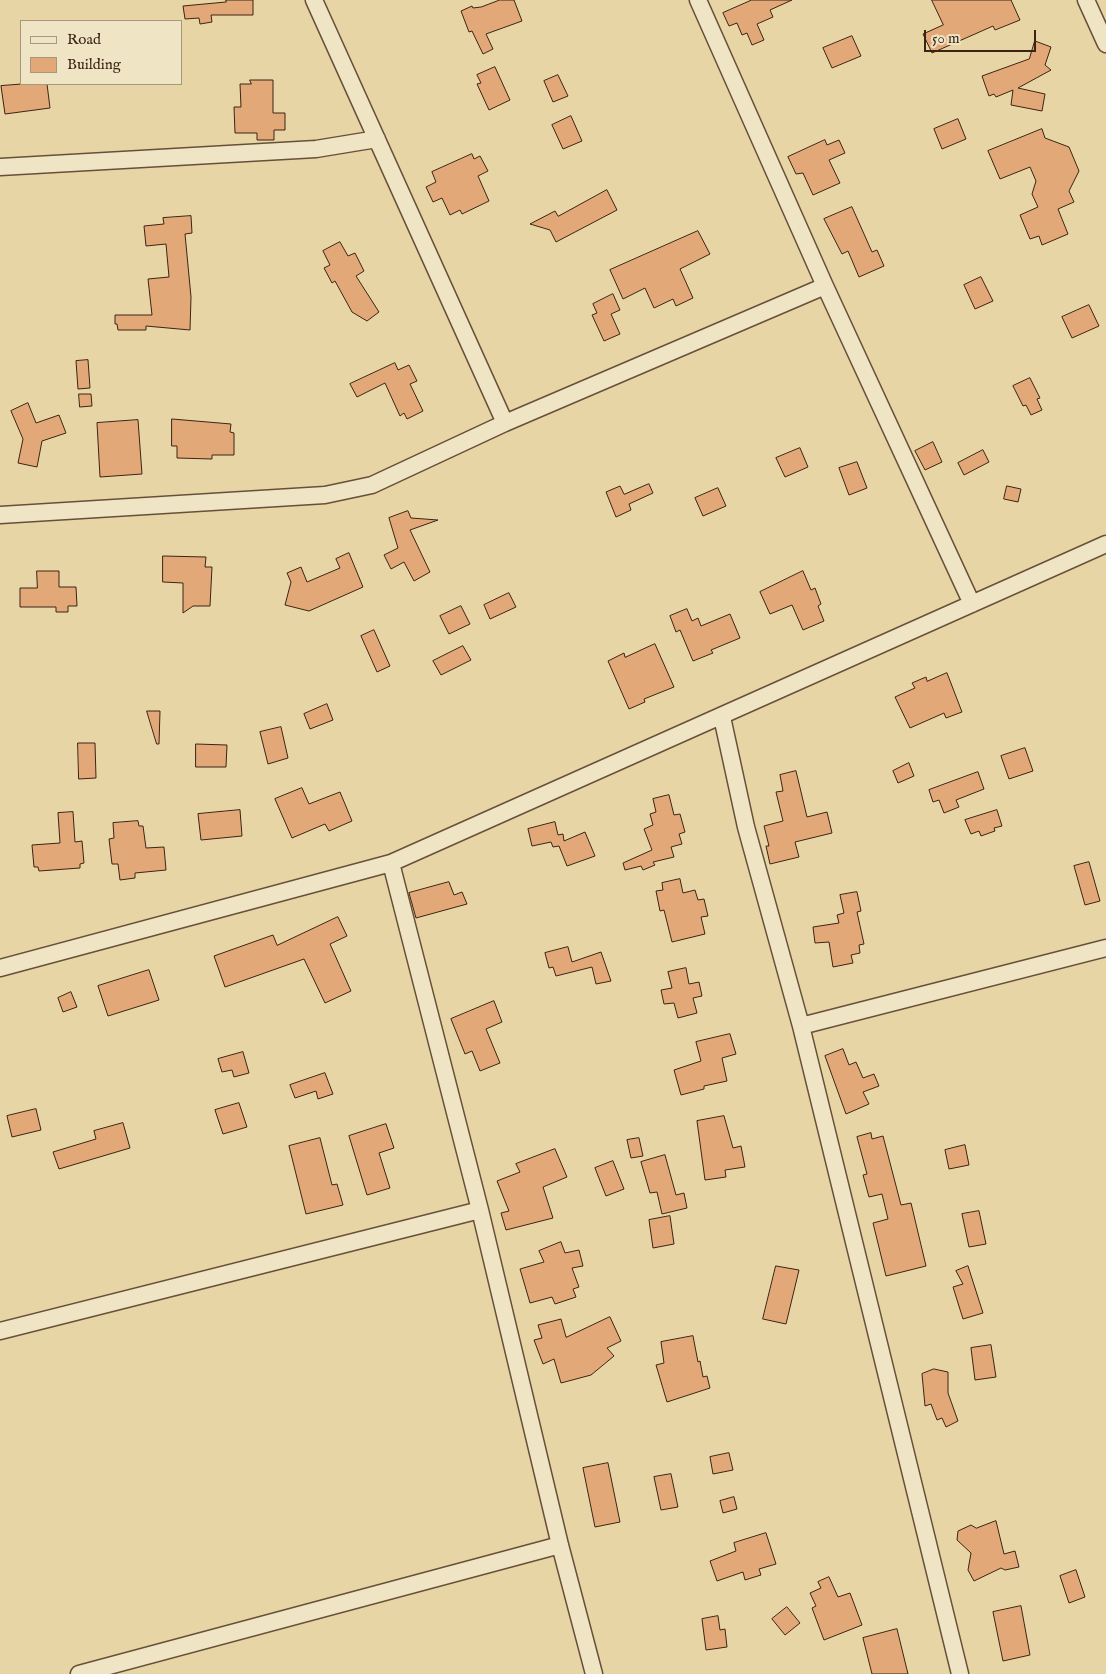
<!DOCTYPE html>
<html>
<head>
<meta charset="utf-8">
<style>
	body { margin:0 }
	#map { position:relative; width:1106px; height:1674px; overflow:hidden; background:#e7d5a5; font-family:"IM FELL English",serif }
	canvas { display:block }
	.legend { position:absolute; left:20px; top:20px; width:162px; height:65px; box-sizing:border-box; background:#efe4c4; border:1px solid #a7977e; margin:0; padding:6px 9px; list-style:none; font-size:15px; color:#3c2415 }
	.legend li { display:flex; align-items:center; gap:10px; height:25px }
	.legend b { width:25px; border:1px solid #a7977e }
	.scale { position:absolute; left:924px; top:30px; width:112px; height:22px; box-sizing:border-box; border:2px solid #3c2415; border-top:0; padding-left:6px; font-size:15px; line-height:18px; white-space:nowrap; color:#3c2415; -webkit-text-stroke:4px #efe4c4; paint-order:stroke }
</style>
</head>
<body>
<div id="map">
<canvas width="1106" height="1674"></canvas>
<ul class="legend">
<li><b style="height:6px;background:#efe4c4"></b>Road</li>
<li><b style="height:14px;background:#e3a878"></b>Building</li>
</ul>
<div class="scale">50 m</div>
</div>
<script>
const c = document.querySelector('canvas').getContext('2d');
c.lineJoin = 'round';
function fill(path, color) {
  c.fillStyle = color;
  c.fill(path, 'evenodd');
}
function trace(path, color, width, dash) {
  c.strokeStyle = color;
  c.lineWidth = width;
  c.lineCap = dash ? 'butt' : 'round';
  c.setLineDash(dash || []);
  c.stroke(path);
}
const building = new Path2D(`
	M226,0H253V15H211L212,22L200,24L199,18L185,19L183,6L226,2Z
	M500,0H514L522,21L486,34L493,49L483,54L472,31L469,32L461,11L472,6L473,8L481,7Z
	M752,0H792L770,10L773,17L757,24L764,40L752,45L747,33L742,35L737,23L729,26L723,13Z
	M932,0H1011L1020,20L995,30L993,26L932,53L923,34L943,25Z
	M852,36L861,56L832,68L823,48Z
	M1035,41L1051,47L1045,65L1051,70L1018,88L1045,94L1042,111L1011,105L1013,90L996,97L994,94L989,96L982,76L1029,59Z
	M495,67L510,100L489,110L477,84L481,83L477,75Z
	M558,75L568,96L553,102L544,81Z
	M250,80H273V113H285V130H274V140H257V133H235L234,107H241L240,84H251Z
	M22,84H47L50,108L5,114L1,86Z
	M571,116L582,141L563,149L552,125Z
	M958,119L966,139L942,149L934,129Z
	M1042,129L1045,138L1069,147L1079,171L1069,191L1074,202L1058,209L1068,234L1042,245L1039,236L1030,239L1020,215L1038,207L1032,194L1036,181L1030,167L1000,179L988,151Z
	M825,140L827,145L839,140L845,153L829,160L840,183L813,195L803,173L796,174L788,157Z
	M472,154L474,159L480,156L488,171L478,176L489,201L462,214L460,210L450,215L442,198L433,202L426,187L436,182L432,172Z
	M607,190L617,210L556,242L550,230L530,224L555,211L558,216Z
	M852,207L872,252L877,250L884,266L859,277L848,251L842,254L824,219Z
	M191,216L192,233L185,234L191,297L190,330L146,326V330H118L117,324H115V315H152L148,279L169,277L166,244L146,246L144,226L164,224L163,218Z
	M698,231L710,254L680,269L693,298L676,306L673,299L654,308L645,288L623,299L610,270Z
	M340,242L348,256L355,253L364,271L356,276L379,312L367,321L352,312L335,281L332,283L324,268L330,265L323,251Z
	M981,277L993,301L975,309L964,285Z
	M613,294L620,310L611,314L620,334L604,341L592,315L597,313L593,304Z
	M1089,305L1099,326L1072,338L1062,317Z
	M88,360L90,388L78,389L76,361Z
	M395,363L398,370L409,365L417,381L410,384L423,411L407,419L404,413L400,416L385,383L357,397L350,384Z
	M1030,378L1040,398L1037,399L1042,410L1031,415L1026,405L1023,406L1013,386Z
	M79,394H91L92,406L80,407Z
	M28,403L36,423L59,415L66,433L42,441L37,467L18,463L23,439L11,411Z
	M172,419L231,424L230,432L234,433V455H212V459L177,458V446H172Z
	M138,420L142,474L100,477L97,423Z
	M933,442L942,462L925,470L915,451Z
	M800,448L808,467L785,477L776,458Z
	M983,450L989,462L964,475L958,463Z
	M857,462L867,488L849,495L839,468Z
	M649,484L653,493L629,504L631,510L616,517L606,492L620,486L624,494Z
	M1007,486L1021,489L1018,502L1004,499Z
	M718,488L726,506L703,516L695,498Z
	M408,511L411,518L438,520L410,530L430,572L414,581L404,562L391,569L384,555L398,548L389,518Z
	M349,553L363,587L309,611L285,605L291,582L287,573L301,567L307,582L340,568L336,559Z
	M163,556L206,557L205,567H212L210,606H193L183,613V583L163,582Z
	M37,571H59V587H76L77,606H68V612H56V607H20V588H37Z
	M803,571L811,590L815,588L821,604L818,606L824,621L803,630L792,605L770,614L760,592Z
	M509,593L516,607L490,619L484,605Z
	M461,606L470,624L449,634L440,616Z
	M687,609L692,621L698,618L701,626L730,614L740,638L711,650L713,653L693,661L680,630L676,632L670,616Z
	M374,630L390,666L377,672L361,636Z
	M655,644L674,687L644,699L645,702L629,709L608,661L624,653L625,657Z
	M463,646L471,660L441,675L433,661Z
	M947,673L962,712L946,718L944,713L910,728L895,697L915,688L912,683L926,677L927,681Z
	M327,704L333,720L310,729L304,714Z
	M147,711H160L159,744H157Z
	M281,727L288,758L268,764L260,732Z
	M78,743H95L96,778L79,779Z
	M196,744L227,745L226,767H196Z
	M1025,748L1033,771L1009,779L1001,756Z
	M909,763L914,776L898,783L893,771Z
	M796,771L807,817L827,812L832,833L795,842L799,857L770,864L766,846H769L764,826L783,821L776,792L783,791L780,775Z
	M978,772L984,789L956,800L959,807L944,813L939,800L933,802L929,790Z
	M302,788L309,804L340,792L352,821L329,831L325,824L292,838L275,799Z
	M669,795L674,815L680,814L685,832L679,834L682,844L671,847L674,857L653,862L655,865L643,870L641,866L625,870L623,863L652,850L644,829L653,825L650,814L656,812L653,799Z
	M240,810L242,836L201,840L198,814Z
	M997,810L1002,826L994,828L995,831L981,836L979,831L971,834L965,820Z
	M73,812L75,842L82,841L84,863L80,864V868L39,871L38,867H34L32,845L60,843L58,813Z
	M138,821L139,826H143L146,848L164,847L166,870L135,873V878L120,880L118,864H112L109,839L114,838L113,823Z
	M555,822L558,835L563,834L564,841L585,832L595,856L567,866L559,846L553,847L551,842L532,846L528,829Z
	M1089,862L1100,901L1085,905L1074,866Z
	M680,879L683,893L695,890L698,900L704,899L708,916L701,917L705,934L672,942L664,910L660,911L656,891L663,890L662,883Z
	M449,882L454,895L462,892L467,904L416,918L409,893Z
	M857,892L861,911L857,912L864,944L859,945L860,953L851,955L853,963L833,967L829,942L815,943L813,927L839,923L837,915L844,913L840,895Z
	M338,917L347,936L330,944L351,991L325,1003L304,959L225,987L214,956L273,935L277,945Z
	M568,947L572,962L601,952L611,981L596,984L592,967L556,976L553,967L549,968L545,953Z
	M686,968L689,984L699,982L702,996L693,998L697,1013L678,1018L674,1003L664,1004L661,990L672,988L668,972Z
	M149,970L159,1000L108,1016L98,986Z
	M71,992L77,1007L63,1012L58,998Z
	M494,1001L502,1022L486,1029L500,1063L480,1071L472,1051L465,1054L451,1019Z
	M730,1034L736,1054L722,1058L727,1081L704,1086V1089L681,1095L674,1070L701,1061L696,1042Z
	M843,1049L849,1065L856,1062L863,1078L874,1074L879,1086L863,1092L869,1104L846,1114L825,1056Z
	M243,1052L249,1073L234,1077L232,1070L222,1072L218,1059Z
	M325,1073L333,1094L318,1099L316,1091L295,1098L290,1085Z
	M239,1103L247,1127L223,1134L215,1110Z
	M36,1109L41,1130L12,1137L7,1116Z
	M724,1116L733,1148L741,1146L745,1167L725,1170L726,1177L705,1180L697,1121Z
	M123,1123L130,1148L59,1169L53,1152L96,1139L94,1131Z
	M386,1124L394,1148L379,1153L390,1188L367,1195L349,1136Z
	M871,1133L872,1139L883,1136L901,1205L911,1203L926,1266L886,1276L873,1223L888,1219L882,1194L869,1197L863,1175L867,1174L857,1137Z
	M320,1138L332,1185L337,1184L343,1205L306,1214L289,1146Z
	M639,1138L643,1156L631,1158L627,1140Z
	M965,1145L969,1165L949,1169L945,1150Z
	M555,1149L567,1177L543,1187L553,1218L506,1230L501,1213L509,1211L497,1181L520,1172L516,1164Z
	M665,1155L676,1195L684,1193L687,1208L662,1214L657,1192L650,1193L641,1162Z
	M613,1161L624,1189L606,1196L595,1168Z
	M979,1211L986,1244L969,1247L962,1214Z
	M670,1216L674,1244L653,1248L649,1220Z
	M561,1242L565,1253L579,1250L583,1266L572,1268L579,1287L573,1289L576,1297L555,1304L552,1297L530,1303L520,1269L544,1262L539,1251Z
	M776,1266L799,1270L786,1324L763,1319Z
	M968,1266L983,1313L963,1319L953,1287L963,1284L956,1271Z
	M610,1317L621,1341L607,1348L614,1356L591,1375L561,1383L554,1359L543,1364L534,1340L542,1338L538,1325L561,1319L566,1337Z
	M693,1336L698,1362L700,1361L703,1377L707,1376L710,1388L667,1402L656,1365L664,1363L661,1342Z
	M991,1345L996,1377L975,1380L971,1348Z
	M934,1369L948,1372V1393L958,1421L946,1427L942,1418L937,1420L931,1404L925,1406L922,1374Z
	M729,1453L733,1470L713,1474L710,1457Z
	M608,1463L620,1522L595,1527L583,1468Z
	M671,1474L678,1507L661,1510L654,1477Z
	M734,1497L737,1509L723,1513L720,1501Z
	M996,1521L1004,1554L1015,1551L1019,1567L1005,1570L1001,1568L974,1581L968,1570L971,1553L957,1540L958,1531L971,1525L976,1528Z
	M766,1533L776,1564L759,1569L761,1575L745,1580L743,1572L717,1581L710,1561L736,1551L734,1543Z
	M1076,1570L1085,1597L1069,1603L1060,1576Z
	M829,1577L838,1597L850,1593L862,1625L824,1640L812,1608L816,1606L810,1593L821,1588L818,1582Z
	M1021,1606L1030,1655L1003,1661L993,1612Z
	M787,1607L800,1623L785,1635L772,1619Z
	M718,1616L720,1630L725,1629L727,1647L706,1650L702,1619Z
	M897,1629L908,1674H872L863,1638Z`);
const minor = new Path2D(`
	M314,0L505,423
	M698,0L825,286L972,604
	M1086,0L1106,44
	M0,167L316,149L377,139
	M0,515L325,495L372,485L505,423L825,286
	M722,717L746,827L801,1026L960,1674
	M391,863L480,1210L560,1545L594,1674
	M0,968L391,863L1106,544
	M801,1026L1106,948
	M0,1331L480,1210
	M79,1674L560,1545`);
fill(building, '#e3a878');
trace(building, '#3c2415', 1);
trace(minor, '#675039', 19);
trace(minor, '#efe4c4', 16);
</script>
</body>
</html>
